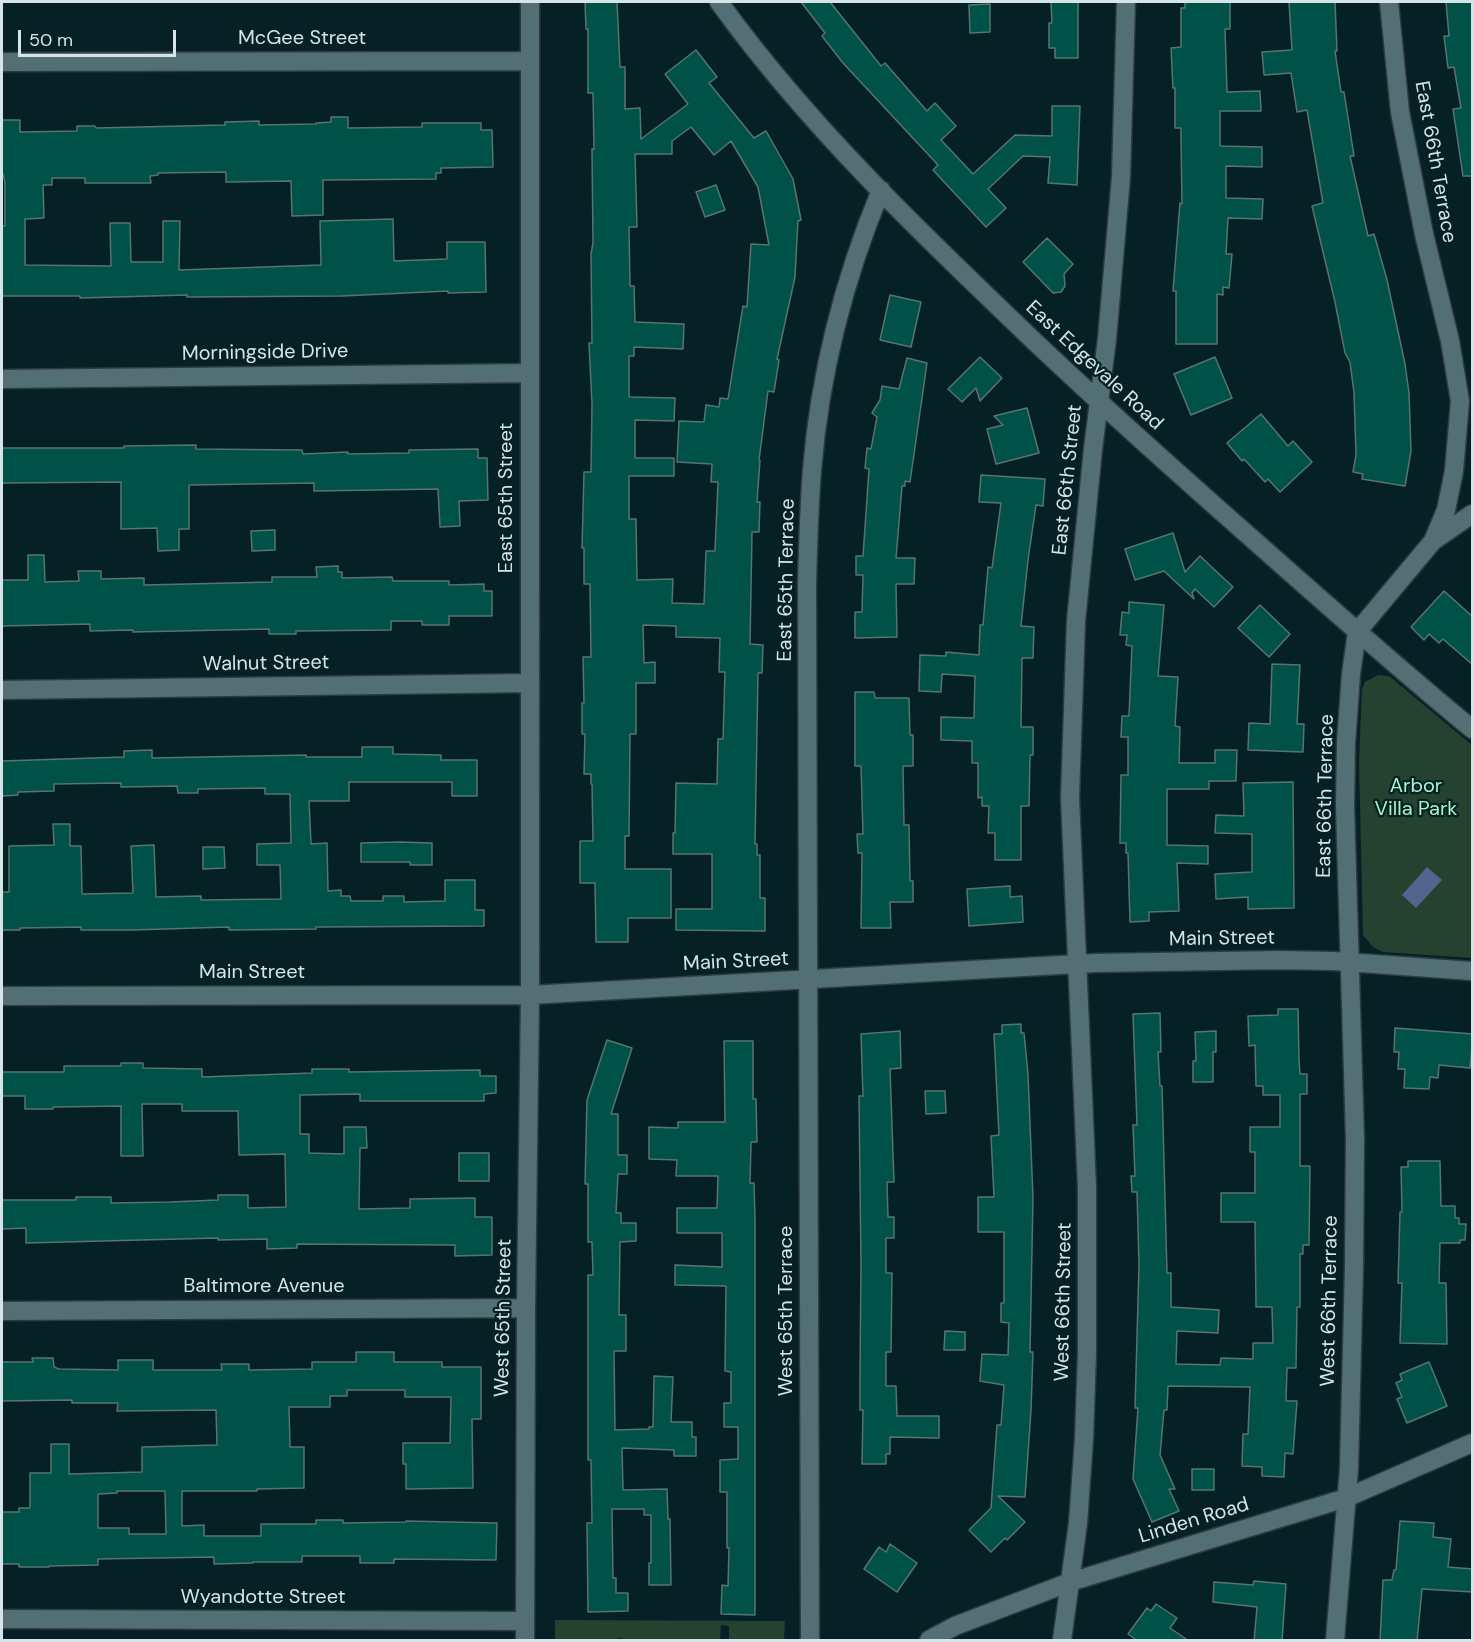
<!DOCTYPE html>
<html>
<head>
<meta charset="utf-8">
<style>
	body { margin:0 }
	#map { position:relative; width:1474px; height:1642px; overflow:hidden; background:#052126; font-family:"DM Sans",sans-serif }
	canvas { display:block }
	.frame { position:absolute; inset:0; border:3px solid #d4e4e7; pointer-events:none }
	.scale { position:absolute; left:18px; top:30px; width:158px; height:27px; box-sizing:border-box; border:3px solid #d4e4e7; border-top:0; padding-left:8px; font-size:18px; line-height:21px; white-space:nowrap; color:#d4e4e7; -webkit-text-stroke:4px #052126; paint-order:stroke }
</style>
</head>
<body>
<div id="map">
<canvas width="1474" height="1642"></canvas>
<div class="frame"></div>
<div class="scale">50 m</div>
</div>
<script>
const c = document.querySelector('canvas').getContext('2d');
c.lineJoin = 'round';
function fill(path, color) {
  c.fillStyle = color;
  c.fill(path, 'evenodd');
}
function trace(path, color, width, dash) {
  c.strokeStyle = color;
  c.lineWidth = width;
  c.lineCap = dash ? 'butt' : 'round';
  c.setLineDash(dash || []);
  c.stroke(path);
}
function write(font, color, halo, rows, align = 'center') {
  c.font = font + ' "DM Sans",sans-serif';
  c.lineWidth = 4.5;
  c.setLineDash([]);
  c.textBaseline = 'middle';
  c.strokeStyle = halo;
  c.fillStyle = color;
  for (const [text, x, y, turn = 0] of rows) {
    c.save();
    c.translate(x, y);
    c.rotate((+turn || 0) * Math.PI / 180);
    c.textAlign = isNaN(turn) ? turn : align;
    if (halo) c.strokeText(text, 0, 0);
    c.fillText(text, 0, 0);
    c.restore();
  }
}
const green = new Path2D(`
	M1378,675L1389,676L1472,745V958L1383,952L1373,947L1363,935L1359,761L1362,689L1365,682Z
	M555,1620L785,1621L784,1640H729V1626L721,1625L720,1640H629L619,1638L611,1640H555Z`);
const water = new Path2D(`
	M1427,867L1442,880L1416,908L1402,895Z`);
const building = new Path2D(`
	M585,2H617L620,67H625V109L640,108L641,139L688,104L665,74L696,50L717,77L709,83L754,138L766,131L793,179L801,220L798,221L795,277L777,359L779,360L774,392L768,391L759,460H760L757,502H760L759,532H752L750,644L763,645L762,673H758L755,844H757V855H760V898H765V931L676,930V909H712V854H673V833H675L676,783L717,784L718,739H723L725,672H719L720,638L676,637V626L643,625L644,663L655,662V683H636V734H630L629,836H625V869H671V918H628V942H596L595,883H580V841H593L592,784H591V774H584L585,734H582V703H584L583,657H591L590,584H584V548H582L584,472H591L592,404L589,343H592L591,254L593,243L592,149H594L593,93H588V29H586ZM691,127L714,155L731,141L758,187L769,245L751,244L747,307L743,306L728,399L720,398L719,407L706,405L704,422L679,421L677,462L712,464L711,482H718L715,551H706L704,604L672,603L673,579L637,580L636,519H629V476H674V458H635V420L674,421L675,398L629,397V356H634V347L683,349L684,324L635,322L634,286H630L629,227H637L635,154H672V141Z
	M801,2H830L881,66L885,63L927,111L935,103L956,126L941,140L973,174L1015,135L1052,136V106H1080L1077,185L1048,183L1050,157L1023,156L988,189L1006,208L986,227L933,170L938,165L843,63L822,36L825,33Z
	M1051,2H1078V58H1055V48H1049V23H1052Z
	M1185,2H1230V29H1225L1227,92L1260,91L1261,111H1220V146L1262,147V167L1226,166V198L1263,199L1262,219L1228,218L1226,254H1232L1229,288L1223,287V295L1217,294V344H1176V291H1173L1180,203L1182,204L1181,140V128H1175V88H1173L1171,48L1181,47V8H1185Z
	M1289,2H1335L1337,51H1335L1341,92H1344L1354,156H1350L1368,236L1374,234L1387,280L1405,364L1409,393L1411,451L1405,486L1362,479L1363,474L1353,472L1356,455L1354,393L1350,362L1345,353L1335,302L1312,206L1323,203L1307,110L1297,112L1291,73L1264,75L1262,52L1292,50Z
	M1446,2H1473V176H1463L1453,109L1461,108L1454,67L1448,68L1444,36H1449Z
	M990,4V32L970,33L969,5Z
	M331,117H348V128L422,127V123H481V130H492L493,167L441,168V173H436V179L323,180V215L292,216L291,181L226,182V172L158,173V175L150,176L151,183H85V178H52V185H43L44,218L25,219V265L111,266L110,223H130L131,262H163V221H180L179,270L321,265L320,221L393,219L394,261L447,259V242H485L486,292L448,293V291L342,296L187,297V295L80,298V296H2V226H5V182L3,174H2V120H20V132L77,131V126H95L96,128L225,125V122L259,121V125L316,124V123L331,122Z
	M716,185L725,210L705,217L696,192Z
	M1047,238L1073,264L1064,274L1065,286L1061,292L1053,293L1023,262Z
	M890,295L921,302L911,347L880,340Z
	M980,357L1002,378L980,401L976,388L962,402L948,389Z
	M1215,357L1232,398L1191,415L1174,374Z
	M907,358L927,363L910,482L905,481V486H902L896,558H915L914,584H896L897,637L855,638V612H862L863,575H856V556H863L869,469L865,468L867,448L871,449L877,417L872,413L880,400L882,386L899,389Z
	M1027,408L1039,453L996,464L987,429L1003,425L994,416Z
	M1261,414L1288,446L1293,441L1312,462L1280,492L1268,479L1265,482L1244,459L1242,461L1227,443Z
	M196,445V449L302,450L303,454L348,452V454L409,453V450L478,449V458H487L488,500L459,501L460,526L440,527L438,489L314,491V483L189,485V529H179V550L158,551L157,528L121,529V482L2,483V448H124V446Z
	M981,475L1045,479L1043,506L1036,505L1028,560L1021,626L1034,627L1033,658H1022L1021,727H1033V755H1030L1029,806H1021V860H995V833H988L989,806H982V797L978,798V763H972V741L941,740V717L974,718L975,676L942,674L941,692L919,691L920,655L946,656V652L979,655L980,625H983L988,567L992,568L1001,503L979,502Z
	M275,530V550L252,551L251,531Z
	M1173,533L1185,572L1200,556L1233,587L1214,607L1195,589L1192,593L1194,599L1164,571L1135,580L1125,549Z
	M28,555H44L45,582L79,581L78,571H101V579L144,578V585L272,582V577H317L316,567L338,566V572H342V578L392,577L393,581H449V585L484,584V591H492V616H449V625H422V621H391V630L296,631V634H269V629L133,632V630L90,631V624L2,626V580H28Z
	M1444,591L1473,617V665L1443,639L1439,643L1429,634L1424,640L1411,627Z
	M1129,602L1164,605L1158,676L1178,677L1175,726L1180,727L1179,763H1215V750H1237L1236,781H1209V789H1167V845L1208,846V864L1177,863L1179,911L1149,912V921L1130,922L1128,853H1126V843H1120L1121,775H1128V737H1121L1122,716H1129L1132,646L1126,645L1127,635H1120L1122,612L1129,613Z
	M1260,605L1290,634L1269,657L1238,628Z
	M1272,664L1300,665L1297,724H1304L1303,752L1248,750L1249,723L1270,724Z
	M855,692H874L875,698H909L910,735H913V766H903L904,825H909L910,881H913V902H890L891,928H861L862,853H858L857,834H863L861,766H855Z
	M362,747H393V754L441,755V760H477V796H452V782H349V801H309L311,844L327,843L328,891L341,890V896H350L351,901H383V896H404V902L445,901V880H475V910H484V926L316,927V929L229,930V927L132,930H81V927L20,928V930H2V892H9V846L54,845L53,824H70V846H81L82,894L133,893L131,846L154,845L156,897L201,896V900L281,899L280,865H257V844L291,843L290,794H265V788L198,789V793H178L177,786L121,787V783L54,784V791L18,792V795L2,796V761L124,757V751L152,750V758L306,755V757H362Z
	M1293,782L1294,908L1248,909V897L1216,899L1215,874L1252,872V834L1215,833L1216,815L1244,816L1243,783Z
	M400,842L432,843V865H410V862H361V843Z
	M203,847H224L225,868L203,869Z
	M1010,886V897L1022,896L1023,922L969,926L967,889Z
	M1278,1009H1298L1299,1060L1300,1074H1307V1094H1300V1166H1310L1309,1245H1303V1254H1300V1307H1297L1296,1368H1287L1286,1401H1297L1293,1454L1285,1453L1284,1477L1262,1476V1467L1242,1466L1243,1434H1248L1250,1387L1168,1386L1167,1410H1164L1160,1455L1175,1489H1169L1179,1511L1152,1522L1133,1479L1138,1408H1135L1139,1265L1137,1192H1132L1131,1176H1135L1133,1125H1137L1133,1014L1160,1013L1161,1052H1158L1160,1086H1162L1167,1273H1171V1307L1219,1310L1218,1333L1177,1331L1176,1364L1220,1365L1221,1358L1253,1359V1343H1273L1272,1307H1256L1255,1222H1221V1193H1255V1152H1250V1127H1280V1095H1263V1086H1256L1255,1045L1249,1046L1248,1016L1278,1015Z
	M1021,1024V1033H1024L1028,1074L1033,1198L1030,1352H1033L1031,1410L1025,1497L998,1496L1025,1522L1007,1540L1005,1538L991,1552L969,1530L991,1508L997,1425H1001L1004,1385L980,1381L982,1354L1008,1355L1009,1323L1001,1322V1303H1004V1232H978V1197H994L991,1136L999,1135L994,1034H1002V1025Z
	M1395,1028L1473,1034L1470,1068L1439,1065L1438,1078L1430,1077L1429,1089L1404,1088L1405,1069H1398L1399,1052H1394Z
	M900,1031L901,1068L890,1069L894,1182H887L888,1217H894V1238H886V1273H892L891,1352H886V1386H896L897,1416H939V1438L890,1437V1454H886V1464H862L863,1410H860V1374L861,1264L859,1096H863L861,1034Z
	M1216,1031V1052H1213V1082H1193V1061H1196L1195,1032Z
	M607,1040L632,1048L611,1114H618V1155H627V1174H618L616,1213H621V1223H636V1241L620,1242L619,1315H626V1351H614L615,1430L649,1429V1427H653L654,1376L673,1377L671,1422H692V1437H696V1456H674V1450L622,1448L623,1490L667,1489L668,1519H670L671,1585H649V1563H651V1515H644V1509H612L613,1578H616V1593H628V1611L588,1612L587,1523H592L591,1460H588V1275H593L592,1242H588V1184H585L587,1100Z
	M724,1041H753V1099H756L757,1142H751L750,1183H754L755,1219V1615L721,1614L722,1585L728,1586L729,1548H727V1492H720V1460L738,1459V1427H724V1403H731V1372L725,1371L726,1286L675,1285V1265L722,1267V1233H677V1208H717L718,1176H676L677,1160L649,1159V1127L678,1128V1122H725Z
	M121,1063H143V1068L202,1069V1077L312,1073V1069H349V1072L480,1070V1076H496V1093L484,1094V1101H360V1094L300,1095V1134H309V1153L344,1154V1127H366L367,1148H360L359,1209L410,1208V1199L475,1198V1217H492V1255L455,1256V1245L297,1244V1248L267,1249V1239L218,1240V1238L26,1243V1228L2,1229V1200H76V1197H111V1203L170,1202L218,1200V1195H248V1208L286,1207L285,1154L239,1155L238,1111H182V1104H142L143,1156H121V1106L53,1107V1109H25V1096H2V1072H64V1066H121Z
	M925,1091H945L946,1113L926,1114Z
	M459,1153H489V1181H459Z
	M1408,1161H1440L1441,1206H1455V1218H1459V1224H1466L1465,1240H1460V1243H1440L1439,1283H1446L1447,1344L1400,1343L1402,1283H1398L1400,1212H1402L1401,1167H1408Z
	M945,1331L965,1332V1350H944Z
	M356,1352H394V1362H442V1367H481V1419H472L473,1488L406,1489V1464H403V1443H450L451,1397H405V1390H347V1396H330V1407H289L290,1447H304V1488L257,1489V1491H182V1526L204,1525V1536H261V1524H316V1520H343V1523L406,1522V1521L497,1523L496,1560L394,1559V1563H360V1556H302V1562H253V1563L214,1564V1557L98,1559V1565L49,1566V1567H19V1564H2V1512H19V1508H30V1473H51V1444H69V1474L142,1472V1447L217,1445L216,1410L117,1411L118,1403H72V1400L2,1401V1362H33L32,1358H53L54,1367L59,1369L118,1370V1360H153V1370H222L221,1364H249V1370L312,1369V1362H356ZM117,1491H165L166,1534H129V1528H98V1494L117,1493Z
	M1429,1362L1447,1406L1407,1423L1397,1399L1402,1397L1396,1383L1402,1380L1400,1374Z
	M1192,1469H1214V1490H1192Z
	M1400,1521L1434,1523L1433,1537L1451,1539L1448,1567L1473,1569V1592L1422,1589L1417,1641H1380L1383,1580H1392L1394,1570H1396Z
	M890,1544L917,1563L897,1592L864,1569L879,1547L886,1552Z
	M1254,1581L1286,1584L1282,1641H1254L1257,1607L1213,1602L1214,1582L1253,1585Z
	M1156,1604L1177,1618L1170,1628L1189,1641H1138L1128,1634L1147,1608L1151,1611Z`);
const street = new Path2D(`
	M719,2C809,127 923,235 1034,341C1107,410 1182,477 1257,543C1328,606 1399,669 1472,729
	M1389,2L1400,112L1424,234L1450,341L1460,401L1454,471L1446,510L1433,541
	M2,62L530,61
	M2,379L529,373
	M2,690L530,683
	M2,996L530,995L1095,963L1280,960L1333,961L1472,971
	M2,1311L526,1308
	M2,1619L525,1621
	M525,1640L526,1308L530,995V2
	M810,1640L807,584C808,546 809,508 812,470C820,373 844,279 881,190
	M929,1640L955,1626L1070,1582L1346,1498L1472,1443
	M1062,1640L1078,1523L1084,1439L1087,1353V1188L1070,798L1076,621L1093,449L1107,339L1121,177L1126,2
	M1335,1640L1349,1468L1354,1266L1355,1139L1345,806L1346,743L1351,674L1357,632L1433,541L1472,514`);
const streetNames = [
	["McGee Street",302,39],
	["East 66th Terrace",1435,162,80],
	["Morningside Drive",265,353,-1],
	["East Edgevale Road",1094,366,43],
	["East 66th Street",1068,480,-84],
	["East 65th Street",507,498,-90],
	["East 65th Terrace",787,580,-89],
	["Walnut Street",266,664,-1],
	["East 66th Terrace",1326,796,-89],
	["Main Street",1222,939,-1],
	["Main Street",736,962,-3],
	["Main Street",252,973],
	["Baltimore Avenue",264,1287],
	["West 66th Terrace",1330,1301,-89],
	["West 66th Street",1064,1302,-89],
	["West 65th Terrace",787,1311,-90],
	["West 65th Street",504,1318,-89],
	["Linden Road",1194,1521,-17],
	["Wyandotte Street",263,1598]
];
const parkNames = [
	["Arbor",1416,787],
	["Villa Park",1416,810]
];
fill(green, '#25412f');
fill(water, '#53648e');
fill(building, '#005148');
trace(building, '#57746f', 1.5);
trace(street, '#2f3a3d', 21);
trace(street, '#526f75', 18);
write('20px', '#d4e4e7', '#052126', streetNames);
write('20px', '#aaf5c4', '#052126', parkNames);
</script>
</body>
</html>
